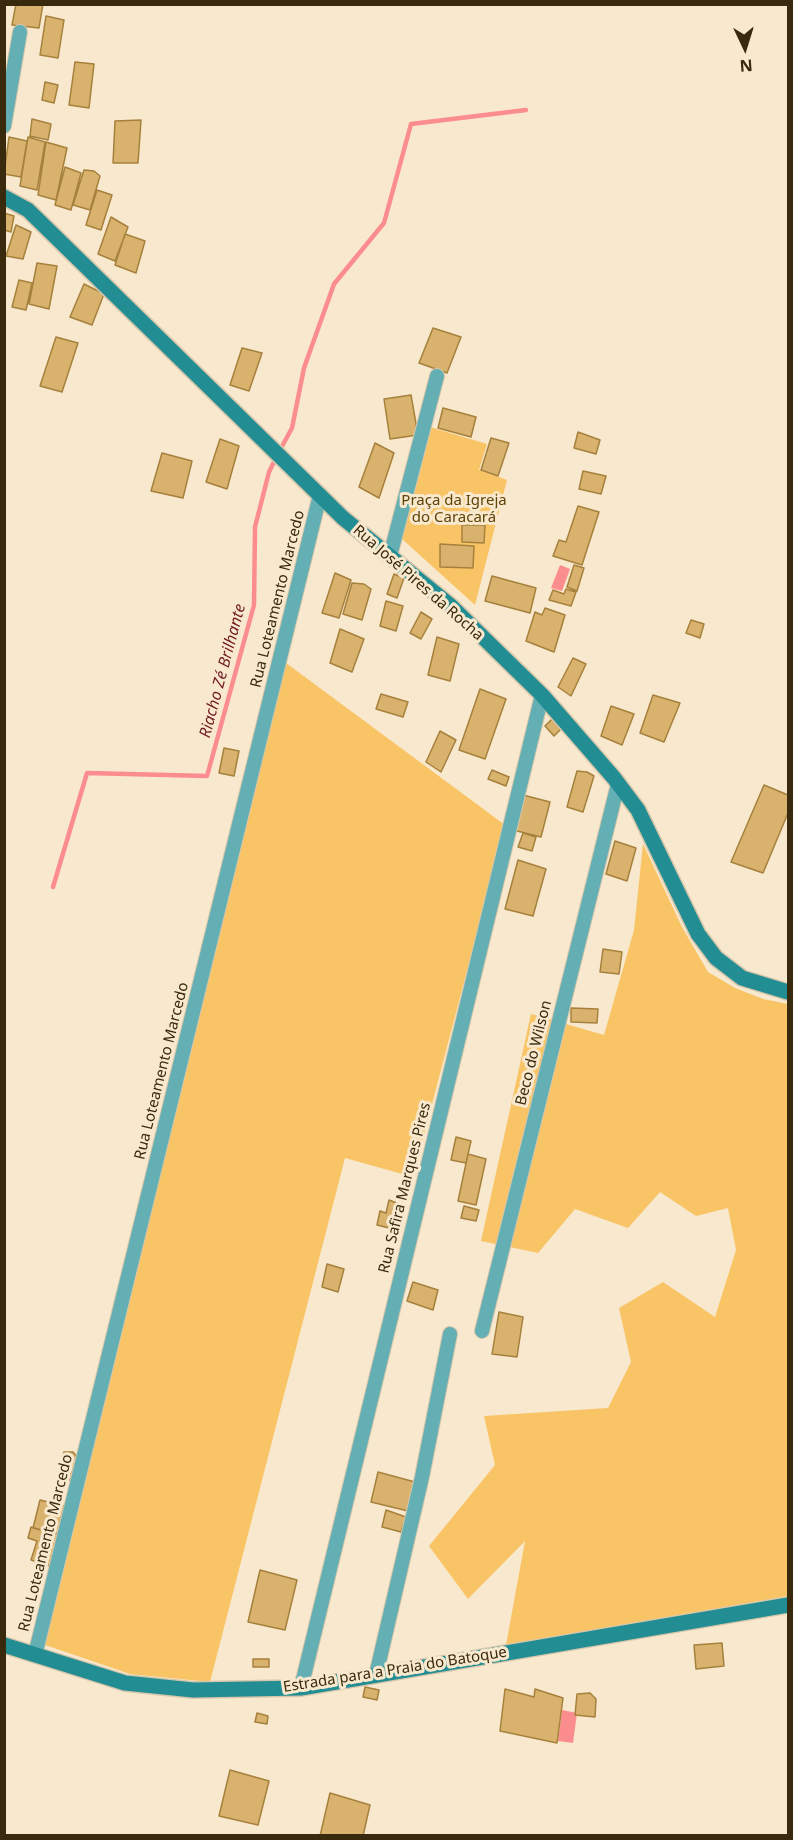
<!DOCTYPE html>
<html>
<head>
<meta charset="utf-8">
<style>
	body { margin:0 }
	#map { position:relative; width:793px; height:1840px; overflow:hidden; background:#f8e8ce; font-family:"Noto Sans",sans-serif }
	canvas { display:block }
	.frame { position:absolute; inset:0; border:6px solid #392a0d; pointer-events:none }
	.north { position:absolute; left:715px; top:18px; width:60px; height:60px; -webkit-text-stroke:4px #f8e8ce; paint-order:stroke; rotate:176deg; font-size:16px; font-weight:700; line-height:24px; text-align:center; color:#392a0d }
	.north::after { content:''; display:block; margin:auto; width:21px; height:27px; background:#392a0d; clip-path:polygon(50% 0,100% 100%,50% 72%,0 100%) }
</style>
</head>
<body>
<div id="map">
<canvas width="793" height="1840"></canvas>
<div class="frame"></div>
<div class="north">N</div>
</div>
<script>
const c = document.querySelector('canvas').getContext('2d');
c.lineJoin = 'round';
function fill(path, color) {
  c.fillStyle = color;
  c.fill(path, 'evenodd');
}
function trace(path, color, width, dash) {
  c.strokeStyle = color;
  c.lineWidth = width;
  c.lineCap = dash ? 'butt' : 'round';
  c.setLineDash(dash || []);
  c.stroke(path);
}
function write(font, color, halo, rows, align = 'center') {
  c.font = font + ' "Noto Sans",sans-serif';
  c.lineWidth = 6;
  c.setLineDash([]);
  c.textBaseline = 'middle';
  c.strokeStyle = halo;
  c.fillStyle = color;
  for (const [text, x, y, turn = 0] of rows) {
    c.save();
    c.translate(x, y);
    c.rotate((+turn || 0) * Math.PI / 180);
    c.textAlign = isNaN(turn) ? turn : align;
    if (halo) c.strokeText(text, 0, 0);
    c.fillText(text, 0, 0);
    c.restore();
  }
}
const green = new Path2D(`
	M430,427L487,444L479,470L507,480L475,605L402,539Z
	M282,660L505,825L413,1177L345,1158L210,1682L130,1674L42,1644Z
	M643,844L682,927L708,972L735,988L763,999L788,1004V1596L506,1645L525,1541L468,1599L429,1546L495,1465L484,1416L608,1408L631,1362L619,1308L663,1282L715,1317L736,1250L728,1208L696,1216L660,1192L628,1228L575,1209L538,1253L481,1241L531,1014L604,1035L634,930Z`);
const water = new Path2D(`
	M560,565L570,569L562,591L551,588Z
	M562,1710L577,1713L573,1743L558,1741Z`);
const stream = new Path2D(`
	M280,450L292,428L304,368L334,284L384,223L411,124L526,110
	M53,887L87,773L207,776L254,605L255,527L269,472L276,458`);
const building = new Path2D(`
	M16,4H43L39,28L12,25Z
	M46,16L64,20L58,58L40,55Z
	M75,62L94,64L89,108L69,105Z
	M45,82L58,85L54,103L42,100Z
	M32,119L51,124L48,140L30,136Z
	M141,120L138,163H113L115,121Z
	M9,137L27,141L21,177L4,174Z
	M28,137L45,142L37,190L20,186Z
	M46,142L67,148L56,200L38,195Z
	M65,167L81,173L71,210L55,205Z
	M84,170L94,171L100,176L90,210L73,205Z
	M97,190L112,195L101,230L86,225Z
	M4,213L14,216L11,232L4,230Z
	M111,217L128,227L115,261L98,254Z
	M16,225L31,232L23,259L6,256Z
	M125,234L145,241L136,273L115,265Z
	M37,263L57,266L49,309L29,304Z
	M19,280L32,283L26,310L12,307Z
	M84,284L104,294L92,325L70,317Z
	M433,328L461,337L447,373L419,363Z
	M56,337L78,343L62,392L40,386Z
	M242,348L262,353L249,391L230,385Z
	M411,395L418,435L390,439L384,399Z
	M443,408L476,417L471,437L438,428Z
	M578,432L600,440L596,454L574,448Z
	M491,438L509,443L498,476L481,470Z
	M220,439L239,446L227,489L206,482Z
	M375,443L394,453L379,498L359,487Z
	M162,453L192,461L183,498L151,491Z
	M583,471L606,476L601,494L579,489Z
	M578,506L599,512L582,565L553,556L559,540L566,542Z
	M462,525H485L484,543L462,542Z
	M440,544L474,546L473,568L440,567Z
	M574,565L584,568L577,591L567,587Z
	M335,573L351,580L339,618L322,613Z
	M394,574L404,578L397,598L387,594Z
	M492,576L536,588L530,613L485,601Z
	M352,583L364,584L371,589L362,620L343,614Z
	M566,589L576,592L571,606L549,600L553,590L564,594Z
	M386,601L403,606L396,631L380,626Z
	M545,608L565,615L554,652L526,641L535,612L542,615Z
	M421,612L432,619L421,639L410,633Z
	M691,620L704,624L700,638L686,633Z
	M340,629L364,639L352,672L330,663Z
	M437,637L459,644L450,681L428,675Z
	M573,658L586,664L571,696L558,687Z
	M480,689L506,699L485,759L459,750Z
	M381,694L408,702L403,717L376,709Z
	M653,695L680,703L664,742L640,733Z
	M611,706L634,714L622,745L601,736Z
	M552,719L561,729L554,736L545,726Z
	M440,731L456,740L441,772L426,762Z
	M224,748L239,751L234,776L219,773Z
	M492,770L509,777L506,786L488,779Z
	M577,771L587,772L594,776L583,812L567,807Z
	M764,785L788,795V813L763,873L731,862Z
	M523,795L550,802L541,837L513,830Z
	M523,833L536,837L532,851L518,847Z
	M615,841L636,848L627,881L606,874Z
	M518,860L546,869L533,916L505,909Z
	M603,949L622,952L619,974L600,972Z
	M571,1008L598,1009L597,1023L571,1022Z
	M456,1137L471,1141L466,1163L451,1160Z
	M468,1154L486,1159L476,1205L458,1201Z
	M389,1200L402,1205L397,1230L377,1225L380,1211L386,1213Z
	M464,1206L479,1210L476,1221L461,1218Z
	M327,1264L344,1269L338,1292L322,1287Z
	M413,1282L438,1290L433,1310L407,1301Z
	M499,1312L523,1317L517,1357L492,1354Z
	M64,1452H73L77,1457L71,1480L58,1477Z
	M378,1472L415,1482L408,1511L371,1502Z
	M40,1500L65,1506L58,1534L33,1528Z
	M386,1510L406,1517L401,1532L382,1527Z
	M31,1527L58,1535L50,1566L31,1560L37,1541L28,1538Z
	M260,1570L297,1580L285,1630L248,1622Z
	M722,1643L724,1666L696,1669L694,1645Z
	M253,1659H269V1667H253Z
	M365,1687L379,1690L377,1700L363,1697Z
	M505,1689L534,1697L535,1689L563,1698L557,1743L500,1731Z
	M590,1693L596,1699L595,1717L575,1715L577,1694Z
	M257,1713L268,1716L267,1724L255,1722Z
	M230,1770L269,1781L258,1825L219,1816Z
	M330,1793L370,1805L363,1836H320Z`);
const street = new Path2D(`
	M4,126L20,32
	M390,556L437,376
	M482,1331L618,784
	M35,1655L320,495
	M376,1675L422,1477L450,1334
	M301,1688L542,695`);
const secondary = new Path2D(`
	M4,197L28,210L343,518L451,606L542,695L614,778L638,810L698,934L716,958L742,978L788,992
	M4,1645L125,1683L193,1690L301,1688L788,1605`);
const parkNames = [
	["Praça da Igreja",454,501],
	["do Caracará",454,518]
];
const streetNames = [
	["Rua José Pires da Rocha",418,583,41],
	["Rua Loteamento Marcedo",278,599,-76],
	["Beco do Wilson",534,1053,-76],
	["Rua Loteamento Marcedo",162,1071,-76],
	["Rua Safira Marques Pires",405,1188,-76],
	["Rua Loteamento Marcedo",46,1543,-76],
	["Estrada para a Praia do Batoque",395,1670,-9]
];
const waterNames = [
	["Riacho Zé Brilhante",223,671,-75]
];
fill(green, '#f9c465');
fill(water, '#fc8d8e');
trace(stream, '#fc8d8e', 4.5);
fill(building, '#d9b26e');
trace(building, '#a6813c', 1.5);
trace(street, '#d6c6ab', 16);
trace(secondary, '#d6c6ab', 18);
trace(street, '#63afb3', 14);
trace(secondary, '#228d92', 15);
write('15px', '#5f4308', '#f8e8ce', parkNames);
write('15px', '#392a0d', '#f8e8ce', streetNames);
write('italic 16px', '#701a22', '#f8e8ce', waterNames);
</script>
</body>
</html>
